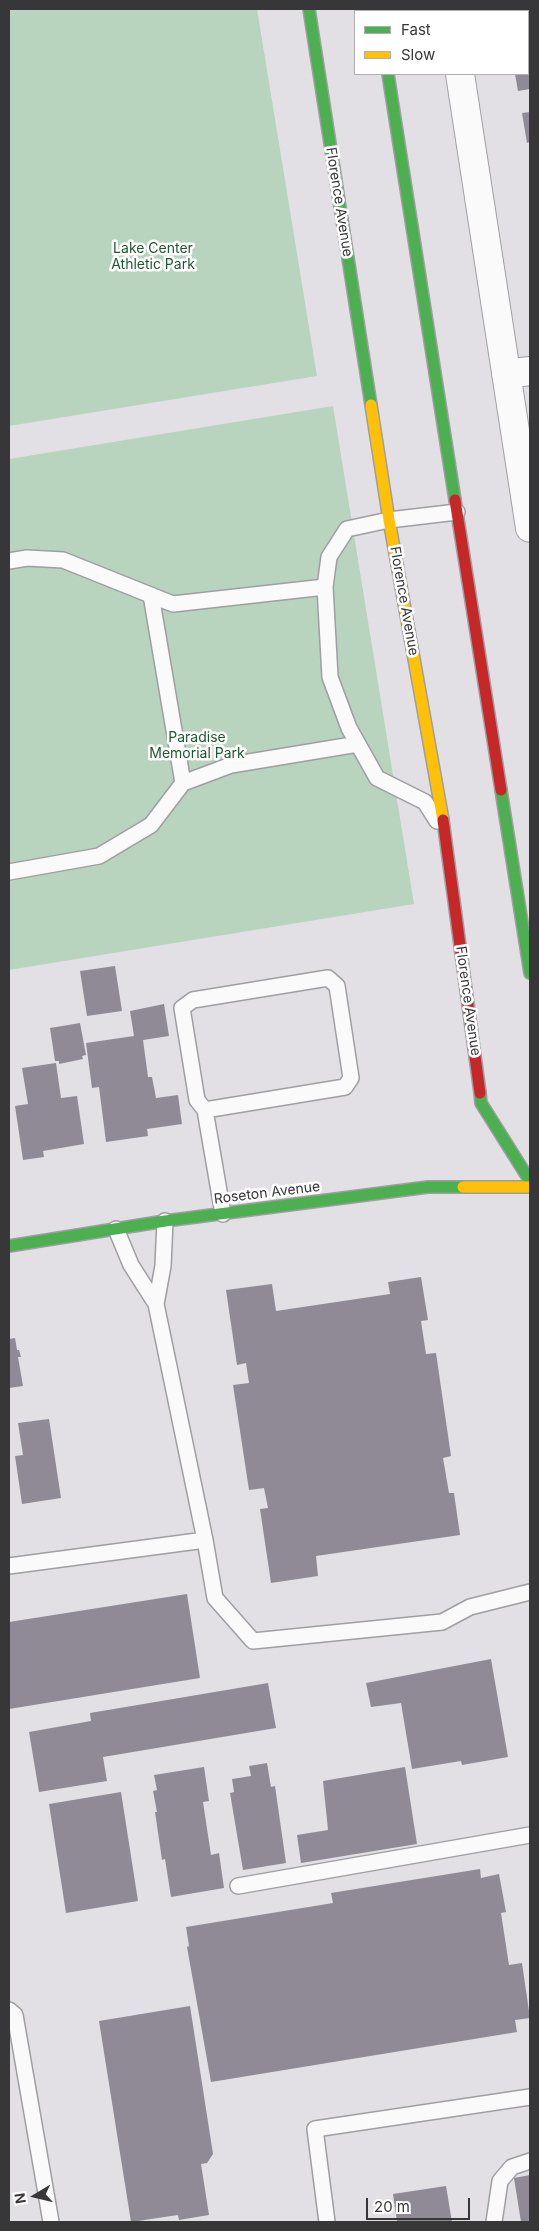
<!DOCTYPE html>
<html>
<head>
<meta charset="utf-8">
<style>
	body { margin:0 }
	#map { position:relative; width:539px; height:2231px; overflow:hidden; background:#e2e0e5; font-family:Inter,sans-serif }
	canvas { display:block }
	.frame { position:absolute; inset:0; border:10px solid #373639; pointer-events:none }
	.legend { position:absolute; left:354px; top:10px; width:175px; height:65px; box-sizing:border-box; background:#fff; border:1px solid #afafb0; margin:0; padding:6px 9px; list-style:none; font-size:15px; color:#373639 }
	.legend li { display:flex; align-items:center; gap:10px; height:25px }
	.legend b { width:25px; border:1px solid #afafb0 }
	.north { position:absolute; left:10px; top:2171px; width:50px; height:50px; -webkit-text-stroke:4px #fff; paint-order:stroke; rotate:261deg; font-size:14px; font-weight:700; line-height:20px; text-align:center; color:#373639 }
	.north::after { content:''; display:block; margin:auto; width:18px; height:22px; background:#373639; clip-path:polygon(50% 0,100% 100%,50% 72%,0 100%) }
	.scale { position:absolute; left:366px; top:2198px; width:104px; height:22px; box-sizing:border-box; border:2px solid #373639; border-top:0; padding-left:6px; font-size:15px; line-height:18px; white-space:nowrap; color:#373639; -webkit-text-stroke:4px #fff; paint-order:stroke }
</style>
</head>
<body>
<div id="map">
<canvas width="539" height="2231"></canvas>
<div class="frame"></div>
<ul class="legend">
<li><b style="height:6px;background:#4caf50"></b>Fast</li>
<li><b style="height:6px;background:#ffc107"></b>Slow</li>
</ul>
<div class="north">N</div>
<div class="scale">20 m</div>
</div>
<script>
const c = document.querySelector('canvas').getContext('2d');
c.lineJoin = 'round';
function fill(path, color) {
  c.fillStyle = color;
  c.fill(path, 'evenodd');
}
function trace(path, color, width, dash) {
  c.strokeStyle = color;
  c.lineWidth = width;
  c.lineCap = dash ? 'butt' : 'round';
  c.setLineDash(dash || []);
  c.stroke(path);
}
function write(font, color, halo, rows, align = 'center') {
  c.font = font + ' Inter,sans-serif';
  c.lineWidth = 5;
  c.setLineDash([]);
  c.textBaseline = 'middle';
  c.strokeStyle = halo;
  c.fillStyle = color;
  for (const [text, x, y, turn = 0] of rows) {
    c.save();
    c.translate(x, y);
    c.rotate((+turn || 0) * Math.PI / 180);
    c.textAlign = isNaN(turn) ? turn : align;
    if (halo) c.strokeText(text, 0, 0);
    c.fillText(text, 0, 0);
    c.restore();
  }
}
const green = new Path2D(`
	M9,9H257L317,376L9,426Z
	M333,406L414,904L9,970V459Z`);
const building = new Path2D(`
	M530,40V89L518,91L515,74H528V41Z
	M530,112V142L527,143L522,113Z
	M115,966L122,1011L87,1016L80,971Z
	M164,1004L169,1036L143,1040L148,1077H152L156,1098L178,1095L182,1124L147,1129L148,1136L106,1142L99,1087L92,1088L86,1043L134,1036L130,1011Z
	M80,1023L86,1055L82,1056L83,1059L59,1064V1061H55L50,1028Z
	M56,1063L61,1098L77,1096L84,1144L43,1151L44,1157L23,1160L15,1106L28,1104L22,1068Z
	M421,1277L428,1320L421,1321L426,1354L436,1353L451,1456L443,1458L449,1493H454L460,1535L316,1556L318,1576L271,1583L260,1509L268,1508L264,1488L249,1490L233,1385L249,1383L246,1363L237,1365L226,1290L272,1284L276,1311L390,1294L388,1282Z
	M15,1338L17,1350H19L21,1357H18L23,1386L9,1388V1339Z
	M49,1419L61,1498L22,1504L15,1456L23,1455L18,1423Z
	M187,1594L200,1678L9,1709V1622Z
	M491,1659L508,1757L462,1765L461,1761L412,1769L401,1703L371,1707L366,1683Z
	M268,1683L276,1728L103,1757L107,1781L39,1792L29,1732L91,1721L90,1713Z
	M267,1763L271,1787L275,1786L286,1863L243,1870L230,1793L234,1792L232,1779L251,1776L249,1766Z
	M204,1767L209,1801L203,1802L211,1855L219,1853L224,1888L171,1897L165,1859L162,1860L155,1812H157L153,1791L157,1790L154,1775Z
	M405,1767L417,1844L301,1863L297,1835L328,1830L323,1781Z
	M121,1792L138,1901L66,1913L49,1804Z
	M480,1869L481,1878L499,1874L506,1912L501,1913L509,1965L522,1963L530,2018L515,2020L517,2032L211,2082L187,1947L189,1946L186,1927L333,1903L331,1893Z
	M190,2006L213,2154L207,2163L201,2164L209,2215L179,2220L178,2215L131,2222L99,2021Z
	M530,2175V2222H521L514,2178Z
	M446,2186L452,2222H397L393,2194Z`);
const lane = new Path2D(`
	M9,561L27,558L63,560L173,604L325,587
	M151,595L183,783
	M437,821L425,802L377,778L349,728L330,677L325,587L329,557L347,529L389,520L457,512
	M9,872L99,856L151,825L183,783L231,765L358,744
	M205,1110L345,1087L351,1078L337,986L328,978L193,1000L182,1008L197,1100L205,1110L223,1214
	M116,1229L131,1265L156,1304L205,1540
	M156,1304L163,1266L165,1221
	M9,1566L205,1540L215,1598L253,1641L442,1622L470,1607L530,1592
	M238,1886L530,1835
	M9,2010L15,2015L51,2222
	M327,2222L315,2129L530,2097
	M494,2222L500,2181L512,2167L530,2161`);
const street = new Path2D(`
	M450,9V11
	M460,74L530,528
	M506,374L530,371`);
const fast = new Path2D(`
	M309,9L371,405
	M388,74L455,500
	M501,790L530,973
	M480,1093L481,1103L530,1181
	M9,1246L165,1221L428,1187H463`);
const slow = new Path2D(`
	M378,9L379,11
	M371,405L389,520L443,820
	M463,1187H530`);
const jam = new Path2D(`
	M455,500L501,790
	M443,820L480,1093`);
const streetNames = [
	["Florence Avenue",339,202,81],
	["Florence Avenue",404,601,80],
	["Florence Avenue",468,1001,82],
	["Roseton Avenue",267,1193,-7]
];
const parkNames = [
	["Lake Center",153,249],
	["Athletic Park",153,265],
	["Paradise",197,738],
	["Memorial Park",197,754]
];
fill(green, '#b9d4be');
fill(building, '#908a96');
trace(lane, '#9f9ea1', 18);
trace(street, '#9f9ea1', 30);
trace(fast, '#9f9ea1', 14);
trace(slow, '#9f9ea1', 14);
trace(jam, '#9f9ea1', 14);
trace(lane, '#fbfafb', 15);
trace(street, '#fbfafb', 28);
trace(fast, '#4caf50', 11);
trace(slow, '#ffc107', 11);
trace(jam, '#c62828', 11);
write('14px', '#373639', '#fff', streetNames);
write('14px', '#1d582c', '#fff', parkNames);
</script>
</body>
</html>
